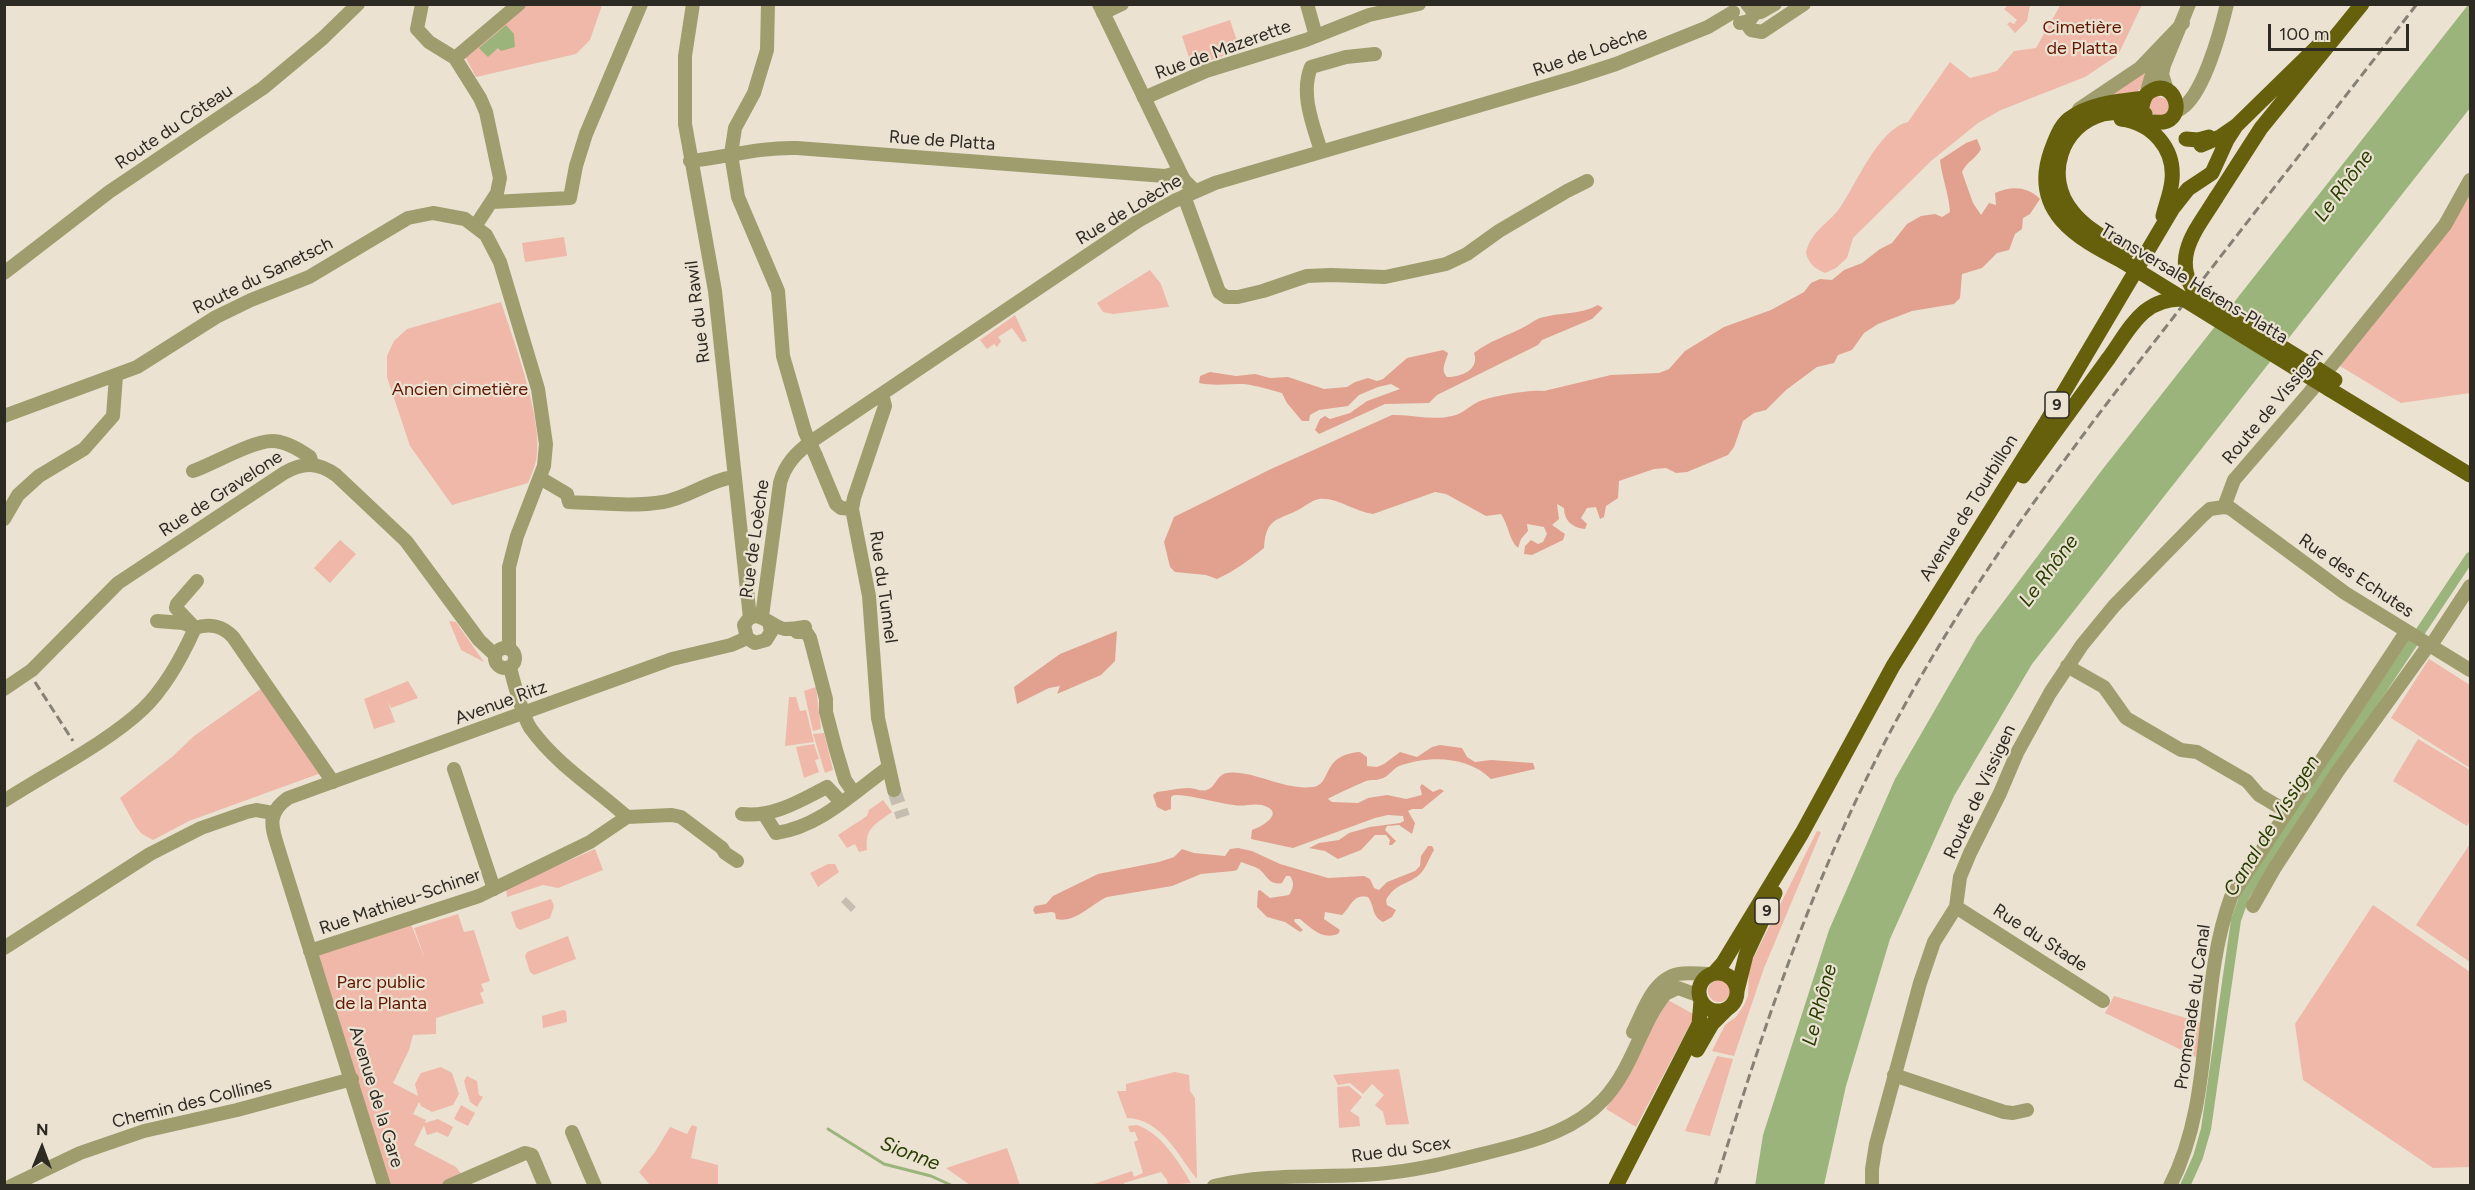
<!DOCTYPE html>
<html>
<head>
<meta charset="utf-8">
<style>
	body { margin:0 }
	#map { position:relative; width:2475px; height:1190px; overflow:hidden; background:#ebe2d2; font-family:Figtree,sans-serif }
	canvas { display:block }
	.frame { position:absolute; inset:0; border:6px solid #2d2923; pointer-events:none }
	.north { position:absolute; left:12px; top:1118px; width:60px; height:60px; -webkit-text-stroke:4px #ebe2d2; paint-order:stroke; rotate:1deg; font-size:16px; font-weight:700; line-height:24px; text-align:center; color:#2d2923 }
	.north::after { content:''; display:block; margin:auto; width:21px; height:27px; background:#2d2923; clip-path:polygon(50% 0,100% 100%,50% 72%,0 100%) }
	.scale { position:absolute; left:2268px; top:24px; width:141px; height:27px; box-sizing:border-box; border:3px solid #2d2923; border-top:0; padding-left:8px; font-size:18px; line-height:21px; white-space:nowrap; color:#2d2923; -webkit-text-stroke:4px #ebe2d2; paint-order:stroke }
</style>
</head>
<body>
<div id="map">
<canvas width="2475" height="1190"></canvas>
<div class="frame"></div>
<div class="north">N</div>
<div class="scale">100 m</div>
</div>
<script>
const c = document.querySelector('canvas').getContext('2d');
c.lineJoin = 'round';
function fill(path, color) {
  c.fillStyle = color;
  c.fill(path, 'evenodd');
}
function trace(path, color, width, dash) {
  c.strokeStyle = color;
  c.lineWidth = width;
  c.lineCap = dash ? 'butt' : 'round';
  c.setLineDash(dash || []);
  c.stroke(path);
}
function write(font, color, halo, rows, align = 'center') {
  c.font = font + ' Figtree,sans-serif';
  c.lineWidth = 4.5;
  c.setLineDash([]);
  c.textBaseline = 'middle';
  c.strokeStyle = halo;
  c.fillStyle = color;
  for (const [text, x, y, turn = 0] of rows) {
    c.save();
    c.translate(x, y);
    c.rotate((+turn || 0) * Math.PI / 180);
    c.textAlign = isNaN(turn) ? turn : align;
    if (halo) c.strokeText(text, 0, 0);
    c.fillText(text, 0, 0);
    c.restore();
  }
}
const green = new Path2D(`
	M2061,4L2142,5L2118,55L2085,77L2001,110L1978,123L1931,161L1853,238L1847,258L1836,268L1825,273C1814,268 1809,264 1806,253C1810,232 1828,224 1839,209C1856,185 1878,129 1908,122L1950,62L1970,78L1997,71L2014,51L2036,48Z
	M525,5H602L590,40L576,54L476,77L464,55Z
	M2008,5H2030L2027,21L2015,33L2007,24L2010,22L2014,24L2017,20L2004,9Z
	M1230,20L1240,50L1192,67L1182,36Z
	M2148,67C2145,78 2144,88 2134,94L2104,98Z
	M2157,96L2170,100L2168,112C2161,116 2156,116 2150,112L2148,102Z
	M2470,189V393L2401,403L2340,366Z
	M564,237L567,256L525,262L522,243Z
	M1150,270L1161,284L1169,307L1113,314L1103,312L1097,303Z
	M501,302C513,339 545,424 536,461C534,468 531,476 528,483L452,505L410,446L387,377V356L394,341L407,329Z
	M1015,315L1027,341L1022,342L1012,328L998,337L1001,341L997,347L994,344L987,349L980,340Z
	M340,540L356,554L330,583L314,568Z
	M449,621L456,622L484,662L461,650Z
	M2429,659L2470,685V768L2391,718Z
	M408,681L418,698L391,708L387,700L395,722L374,729L364,699Z
	M816,687L821,729L813,731L804,691Z
	M262,688L321,773L189,821L153,840L142,834L136,827L120,798L172,757L194,736Z
	M789,697H796L800,711L806,710L814,742L785,746Z
	M824,733L833,770L825,773L813,734Z
	M2418,739L2470,770V820L2467,826L2393,781Z
	M814,744L819,759L815,760L819,772L804,778L796,747Z
	M883,800L892,812C874,825 865,828 867,850L859,852L855,844L847,848L838,835L867,816L869,810Z
	M1817,831L1821,832L1764,968L1734,1056L1712,1051L1725,1025L1736,1017L1744,1005L1748,996L1749,967Z
	M2470,844V962L2416,925Z
	M595,849L603,870L558,888L543,885L507,897L506,888Z
	M828,864H835L839,872L818,887L810,873Z
	M551,899L554,906L550,918L520,930L516,927L511,912Z
	M2373,905L2470,972V1167L2433,1168L2303,1080L2295,1024Z
	M458,914L464,932L474,930L490,981L481,984L484,991L480,993L484,1003L436,1018V1034L413,1035L409,1050L393,1083L418,1096L415,1084L421,1073L441,1067L452,1073L459,1094L453,1105L432,1112L421,1106L419,1102L413,1114L426,1120L425,1123L438,1119L453,1127L448,1137L437,1132L427,1135L424,1125L414,1145L456,1167L465,1179L449,1185H384L310,951L409,919L426,962L414,928Z
	M568,936L576,959L534,975L530,972L525,956L527,952Z
	M1708 991a11 11 0 1 1 22 0a11 11 0 1 1-22 0Z
	M2114,996L2202,1023L2198,1058L2105,1013Z
	M1668,1000L1695,1015L1636,1127L1606,1109Z
	M563,1010L566,1011L567,1022L543,1028L542,1016Z
	M1717,1056L1733,1059L1710,1136L1685,1131Z
	M1399,1069L1409,1124L1386,1125L1383,1112L1375,1105L1384,1095L1372,1084L1363,1094L1350,1083L1338,1085L1333,1075Z
	M1175,1072L1189,1075L1190,1091L1195,1098L1197,1179C1178,1156 1162,1119 1127,1118L1117,1091H1126V1084Z
	M467,1076L477,1081L479,1095L483,1097L477,1107L470,1102L464,1081Z
	M1349,1086L1362,1097L1350,1111L1359,1117L1360,1126L1339,1128L1337,1087Z
	M461,1105L475,1113L468,1126L454,1119Z
	M692,1125L697,1127L691,1158L718,1165V1185H650L639,1172L655,1152L670,1127L687,1134Z
	M1137,1125C1161,1133 1179,1162 1191,1183L1168,1185L1167,1180L1161,1172L1124,1183V1185H1091L1132,1171L1134,1177L1143,1173L1134,1142L1138,1140L1135,1132H1130L1128,1126Z
	M1007,1148L1020,1185H970L946,1168Z`);
const forest = new Path2D(`
	M1977,139L1981,149C1975,160 1968,160 1962,172L1973,203L1981,215L1989,203L1996,205L1995,193C2011,186 2027,186 2040,199L2030,214L2023,218L2022,229L2015,234L2009,250L1997,253L1982,268L1962,274L1960,298L1954,304L1912,311L1878,324L1864,333L1852,350L1838,355L1834,363L1817,367L1786,390L1766,410L1754,413L1743,421L1734,447L1728,455L1687,472L1676,473L1666,468L1654,469L1619,481L1618,498L1606,506L1604,517L1600,519L1596,507L1587,508L1581,518L1587,524L1585,529C1572,528 1564,520 1564,508L1557,504L1559,519L1552,525L1565,534L1563,540L1532,555L1524,554L1525,546L1531,540L1538,544L1543,542L1547,534L1544,527L1527,524L1528,531L1521,539L1518,548C1509,540 1509,526 1501,514L1486,516L1446,494L1435,492L1373,514C1355,512 1337,497 1319,499C1312,500 1304,507 1298,510C1276,521 1266,518 1264,548C1249,560 1235,571 1217,579L1206,575L1175,572L1170,567L1164,542L1174,517L1271,469L1392,415C1412,414 1431,421 1452,416C1463,414 1470,405 1480,401C1491,396 1533,389 1544,391L1611,375L1659,373L1669,369L1685,351L1724,327L1771,310L1804,292L1811,283L1820,279L1832,280L1844,270L1862,263L1880,249L1892,243L1907,224L1921,216L1935,214L1942,217L1950,212C1949,194 1942,178 1940,160L1966,143Z
	M1598,305L1603,308L1592,319L1542,340L1538,345L1437,395L1429,403L1385,404L1319,434L1315,430L1320,419L1325,416L1330,419L1350,413L1367,401L1400,389L1391,384L1378,387L1359,395L1348,406L1319,410L1310,415L1309,421H1302L1287,403L1282,393C1270,390 1256,385 1243,384C1229,384 1212,386 1199,383L1200,376L1210,372L1236,376L1255,374L1270,378L1288,377L1324,389L1347,387L1355,382L1368,378L1377,381L1383,379L1407,358L1443,350L1448,353C1446,362 1440,369 1447,377C1461,377 1480,370 1474,353C1489,341 1507,336 1524,327C1529,325 1534,320 1540,318C1560,312 1580,315 1598,305Z
	M1117,631L1115,661L1101,675L1057,694L1060,686L1049,688L1017,704L1014,687L1060,654Z
	M1440,745L1462,748L1467,757L1475,762L1491,760L1533,763L1535,769L1491,779C1468,756 1429,755 1399,766C1392,769 1388,778 1380,779C1375,781 1371,779 1366,781C1361,783 1332,796 1328,799L1332,802L1358,803L1368,798L1387,795L1406,799L1422,795L1420,787L1422,784L1433,792L1440,789L1444,791L1422,809H1412L1408,811L1415,823L1412,834L1399,825L1387,826L1385,830L1396,841L1392,845H1389L1390,840L1386,835H1375L1361,850L1338,859L1325,851L1309,848L1319,843L1339,840L1349,833L1370,827L1400,823L1404,821L1403,816L1388,815L1375,818L1293,848L1251,839L1252,830C1262,827 1287,812 1262,805C1253,803 1243,807 1234,805C1215,803 1194,795 1174,795L1171,797V809L1165,811L1157,807L1153,795L1157,792C1167,791 1178,788 1189,788C1195,788 1201,792 1207,790C1216,787 1217,774 1227,773C1251,769 1285,791 1313,787C1333,784 1320,755 1360,752L1367,757V766L1377,767L1384,764L1400,752L1417,757L1432,747Z
	M1428,846H1432L1434,850C1429,858 1426,869 1419,875C1405,886 1396,883 1386,900L1387,905L1396,910L1392,917L1383,922C1371,916 1375,906 1368,897C1352,894 1352,906 1342,915L1325,912L1324,919L1340,930L1338,934C1322,940 1312,929 1300,919H1295L1294,921L1303,930L1300,932L1285,922L1267,917L1257,907L1258,891L1260,890L1270,898L1289,895C1293,889 1295,883 1290,876H1286L1282,883C1269,886 1267,875 1259,869C1254,866 1246,864 1241,862L1237,870L1233,871L1201,874L1172,886L1107,897C1091,904 1075,924 1056,919L1055,913L1052,912L1035,914L1033,910L1035,906L1046,904L1053,896L1098,874L1159,862L1174,857L1182,849L1194,853L1225,856L1230,849L1238,848L1252,851L1280,864L1328,878L1364,876L1370,879L1374,888L1379,890L1387,882L1415,871L1420,866L1421,856Z`);
const water = new Path2D(`
	M2468,5H2470V108L2032,664L1954,796L1890,939L1846,1086L1824,1185L1755,1186L1763,1135L1829,930L1895,779L1977,637L2102,470Z
	M506,25L514,34L515,47L501,51L498,48L488,57L479,48Z`);
const stream = new Path2D(`
	M828,1129L884,1164L931,1176L953,1186`);
const canal = new Path2D(`
	M2185,1186L2198,1157L2206,1129L2236,920L2245,895L2470,557`);
const minorTunnel = new Path2D(`
	M894,790L903,817
	M846,907L851,902`);
const minor = new Path2D(`
	M422,4L417,29L429,42L455,58L480,98L486,112L500,178L497,193L476,225
	M693,4L685,56V124L715,291L750,618
	M768,4L767,50L754,93L735,128L731,154L738,197L778,291L783,356L805,432
	M1099,4L1180,172L1184,180L1195,191
	M1307,4L1316,36
	M1103,13L1122,4
	M1753,13L1761,12L1775,4
	M1740,23L1749,21L1753,16L1752,10L1747,4
	M1746,23L1751,30L1762,32L1804,4
	M455,58L519,4
	M2167,90L2162,74L2164,65L2189,4
	M2146,95L2153,71L2162,56
	M1144,98L1206,71L1306,40L1369,15L1419,4
	M2079,109L2140,68L2183,23
	M2176,111C2202,103 2221,29 2227,4
	M1321,151C1313,125 1300,94 1311,67L1346,57L1375,54
	M690,161C727,157 759,147 797,148L1165,176L1180,172
	M1184,196L1219,292L1226,297H1238L1263,291L1307,276L1331,275L1385,277L1446,264L1467,254L1499,231L1567,191L1587,181
	M492,202L570,198L576,166L586,134L641,4
	M4,273L109,192L263,88L323,38L358,4
	M882,394L885,406L854,498L852,509L869,596L878,718L894,790
	M4,416L137,367L216,317L251,300L309,277L408,218L433,213L465,219L486,235L500,262L538,389L546,444L544,466L517,536L509,567V648
	M816,456L836,504L841,508L852,509
	M193,471C213,464 252,441 272,441C285,441 300,450 310,457L312,464
	M540,478L567,494L569,502C599,503 634,507 663,502C688,498 709,480 734,477
	M2224,507L2234,480L2310,392L2445,225L2470,180
	M2224,507L2230,508L2345,593L2470,670
	M4,519L18,495L39,476L84,449L113,416L116,376
	M762,616L780,483C785,464 797,452 812,441L1138,221L1174,201L1215,183L1573,78L1616,64L1708,27L1733,12
	M157,621L183,623L193,627
	M769,622L771,632L766,640L755,643L747,638L744,625C756,604 770,627 785,629C792,629 799,628 805,627
	M195,628L176,608L177,604L197,581
	M797,632H806L810,638L826,699V712L836,750L845,780L854,793
	M2430,647L2470,586
	M495 658a10 10 0 1 1 20 0a10 10 0 1 1-20 0Z
	M2067,666L2104,687L2126,718L2181,750L2197,752L2247,781L2259,795L2286,811
	M510,667C513,680 524,720 531,729C557,765 595,788 627,817L672,815L681,817L722,848L725,853L737,861
	M4,689L32,670L118,583L284,473C303,462 318,462 336,475L406,541L479,640L495,655
	M454,769L494,889
	M4,801C47,773 107,743 143,709C166,687 182,657 195,628C209,623 223,626 233,637L333,782
	M742,814C773,818 801,800 827,787L841,802
	M764,814L776,833C820,827 854,792 889,767
	M2253,906L2274,869L2338,771L2428,646
	M1956,907L2103,1001
	M4,948L150,854L201,828L247,812L256,810L273,813
	M310,951L479,896L590,842L627,817
	M1633,1032C1643,1012 1653,979 1678,974C1688,972 1700,974 1711,974
	M1894,1075L2004,1112L2013,1113L2027,1110
	M572,1132L595,1186
	M11,1186L80,1153L144,1131L237,1110L352,1079
	M384,1186L280,854C273,830 264,815 288,798L672,659L731,645L747,638
	M449,1186L525,1153L532,1155L545,1186
	M1214,1186C1267,1173 1323,1178 1377,1174C1420,1171 1461,1159 1502,1149C1538,1140 1577,1128 1603,1100C1632,1070 1640,1025 1665,994L1678,988L1700,996
	M1872,1186V1169L1876,1144L1920,983L1934,942L1956,907L1960,877L1970,853L2000,793L2017,753L2050,693L2082,645L2114,606L2201,517L2210,509L2224,507
	M2170,1186C2216,1096 2197,990 2231,897L2406,632`);
const major = new Path2D(`
	M2142,107C2143,100 2145,94 2151,91C2177,76 2190,127 2154,122
	M2121,119C2152,123 2175,148 2172,180C2171,192 2166,204 2163,216
	M2186,139L2198,140L2209,137
	M2201,145L2220,137L2236,126L2324,40
	M2216,198L2261,128L2362,4
	M2127,252C2108,240 2086,229 2072,211C2044,177 2061,125 2103,114C2117,111 2131,112 2145,114
	M2122,261C2076,238 2030,211 2051,151C2055,140 2060,126 2069,119C2090,103 2120,101 2144,98
	M2196,294L2319,370
	M2329,389L2470,475
	M2023,476L2108,359
	M1714,973L1723,963L1802,833L1893,666L2045,424L2173,208L2188,189L2212,173L2227,140L2236,126
	M1699 992a19 19 0 1 1 38 0a19 19 0 1 1-38 0Z
	M1737,991L1746,955L1775,893
	M1697,1050L1712,1024L1727,1009
	M1616,1186L1699,1024L1701,1001`);
const rail = new Path2D(`
	M35,682L73,741
	M1715,1186C1766,1017 1821,855 1907,701C1982,566 2074,445 2169,323C2251,217 2334,111 2417,4`);
const minorBridge = new Path2D(`
	M805,432L816,456`);
const majorBridge = new Path2D(`
	M2122,261L2329,389
	M2196,294C2170,257 2197,229 2216,198
	M2108,359C2130,329 2142,297 2185,299
	M2319,370L2335,380`);
const shields = [
	[2057,405,24],
	[1767,911,24]
];
const shieldNames = [
	["9",2057,405],
	["9",1767,911]
];
const parkNames = [
	["Cimetière",2082,28],
	["de Platta",2082,49],
	["Ancien cimetière",460,390],
	["Parc public",381,983],
	["de la Planta",381,1004]
];
const streetNames = [
	["Rue de Mazerette",1223,50,-20],
	["Rue de Loèche",1590,52,-19],
	["Route du Côteau",174,127,-34],
	["Rue de Platta",942,141,4],
	["Rue de Loèche",1129,210,-31],
	["Route du Sanetsch",263,276,-26],
	["Transversale Hérens-Platta",2194,284,31],
	["Rue du Rawil",698,312,-97],
	["Route de Vissigen",2273,406,-50],
	["Rue de Gravelone",221,494,-33],
	["Avenue de Tourbillon",1969,508,-58],
	["Rue de Loèche",755,539,-82],
	["Rue des Echutes",2356,576,34],
	["Rue du Tunnel",883,587,82],
	["Avenue Ritz",501,703,-20],
	["Route de Vissigen",1980,792,-65],
	["Rue Mathieu-Schiner",400,902,-19],
	["Rue du Stade",2040,938,33],
	["Promenade du Canal",2193,1007,-82],
	["Avenue de la Gare",376,1097,73],
	["Chemin des Collines",192,1103,-14],
	["Rue du Scex",1401,1150,-8]
];
const waterNames = [
	["Le Rhône",2344,186,-53],
	["Le Rhône",2049,571,-53],
	["Canal de Vissigen",2272,826,-58],
	["Le Rhône",1820,1005,-75],
	["Sionne",910,1154,21]
];
fill(green, '#efb8a8');
fill(forest, '#e2a18e');
fill(water, '#9ab47b');
trace(stream, '#9ab47b', 3);
trace(canal, '#9ab47b', 10);
trace(minorTunnel, '#c5bdaf', 14, [14, 7]);
trace(minor, '#9f9d6e', 14);
trace(major, '#66600d', 15);
trace(rail, '#878075', 3, [9, 4.5]);
trace(minorBridge, '#9f9d6e', 14);
trace(majorBridge, '#66600d', 15);
for (const [x, y, w] of shields) {
  const box = new Path2D();
  box.roundRect(x - w / 2, y - 13, w, 26, 4.5);
  c.fillStyle = '#ebe2d2';
  c.fill(box);
  trace(box, '#2d2923', 1.5);
}
write('bold 16px', '#2d2923', null, shieldNames);
write('18px', '#621600', '#ebe2d2', parkNames);
write('18px', '#2d2923', '#ebe2d2', streetNames);
write('italic 20px', '#273e00', '#ebe2d2', waterNames);
</script>
</body>
</html>
